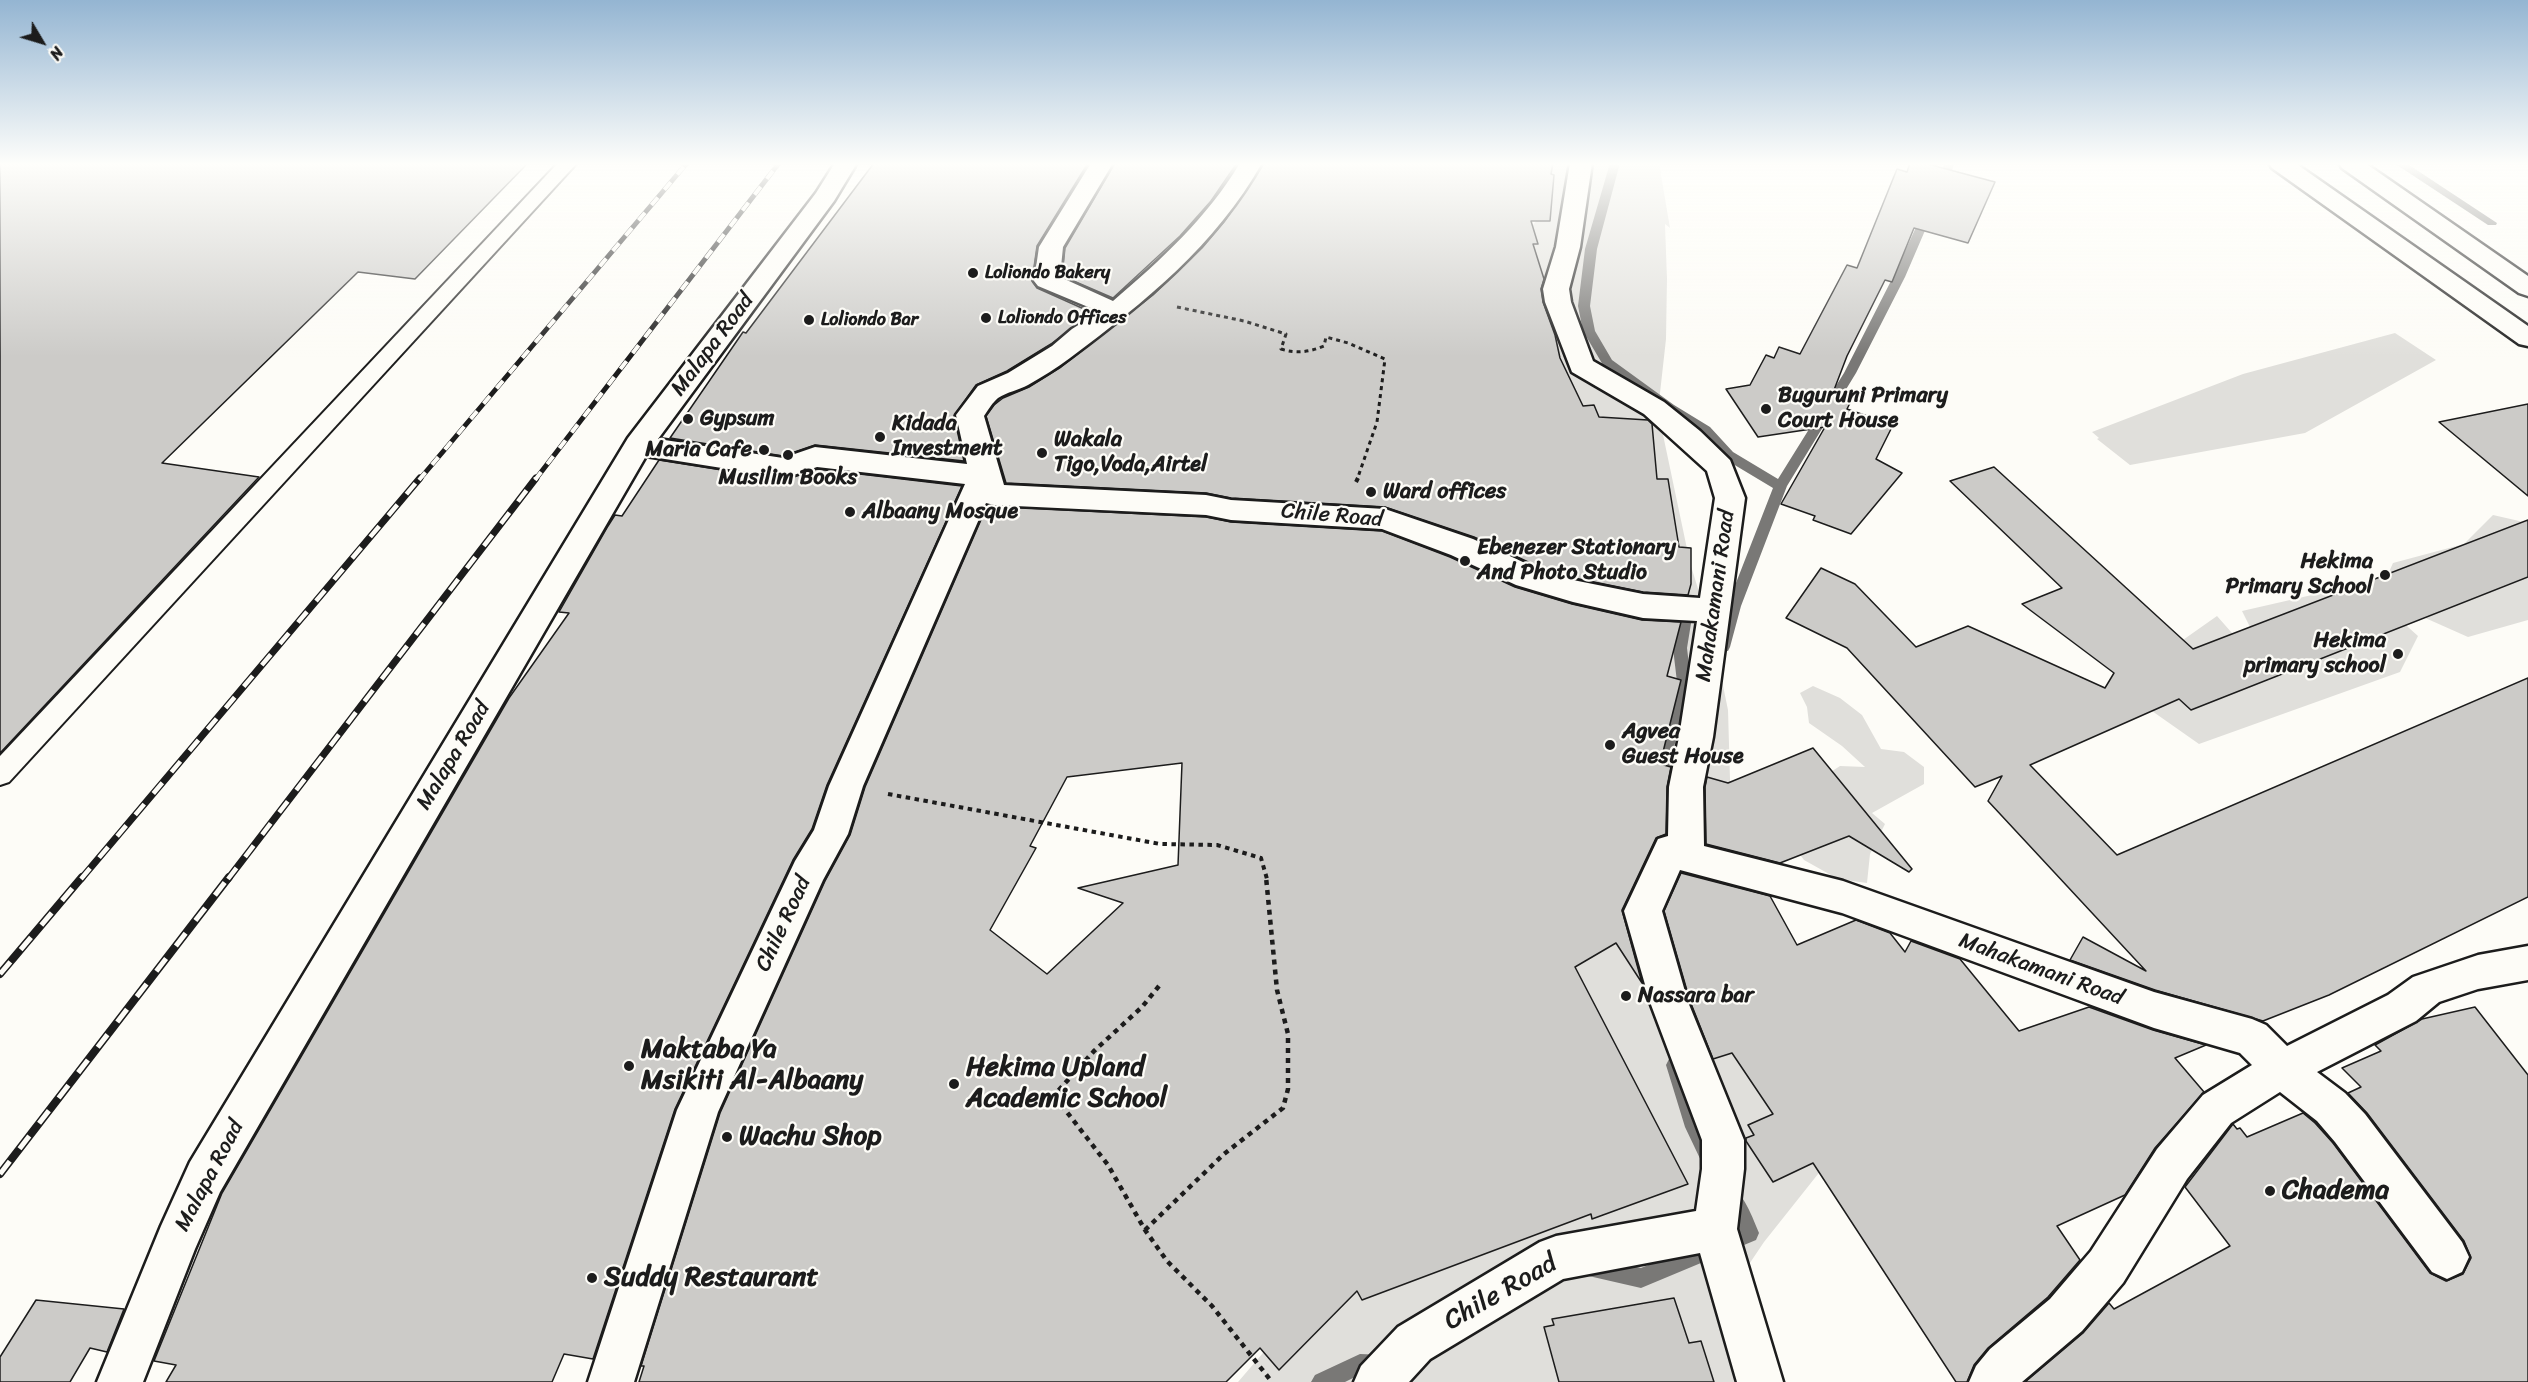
<!DOCTYPE html>
<html>
<head>
<meta charset="utf-8">
<style>
	body { margin:0 }
	#map { position:relative; width:2528px; height:1382px; overflow:hidden; background:#fdfcf7; font-family:Sriracha,sans-serif }
	canvas { display:block }
	.north { position:absolute; left:12px; top:12px; width:60px; height:60px; -webkit-text-stroke:4px #fdfcf7; paint-order:stroke; rotate:128deg; font-size:16px; font-weight:700; line-height:24px; text-align:center; color:#1c1c1c }
	.north::after { content:''; display:block; margin:auto; width:21px; height:27px; background:#1c1c1c; clip-path:polygon(50% 0,100% 100%,50% 72%,0 100%) }
</style>
</head>
<body>
<div id="map">
<canvas width="2528" height="1382"></canvas>
<div class="north">N</div>
</div>
<script>
const c = document.querySelector('canvas').getContext('2d');
c.lineJoin = 'round';
function fill(path, color) {
  c.fillStyle = color;
  c.fill(path, 'evenodd');
}
function trace(path, color, width, dash) {
  c.strokeStyle = color;
  c.lineWidth = width;
  c.lineCap = dash ? 'butt' : 'round';
  c.setLineDash(dash || []);
  c.stroke(path);
}
function write(font, color, halo, rows, align = 'center') {
  c.font = font + ' Sriracha,sans-serif';
  c.lineWidth = 4.5;
  c.setLineDash([]);
  c.textBaseline = 'middle';
  c.strokeStyle = halo;
  c.fillStyle = color;
  for (const [text, x, y, turn = 0] of rows) {
    c.save();
    c.translate(x, y);
    c.rotate((+turn || 0) * Math.PI / 180);
    c.textAlign = isNaN(turn) ? turn : align;
    if (halo) c.strokeText(text, 0, 0);
    c.fillText(text, 0, 0);
    c.restore();
  }
}
const green = new Path2D(`
	M1546,163H1659L1670,228L1665,224L1667,279L1666,339L1658,411L1690,563L1713,637L1728,710L1732,848L1754,910L1822,1169L1764,1242L1723,1303L1765,1382H1238L1281,1332L1470,675L1480,562L1473,484L1509,257L1545,209L1552,174Z
	M2395,333L2436,360L2305,433L2130,465L2097,439L2099,438L2092,432L2243,374Z
	M2493,515L2528,523V620L2468,637L2378,597L2393,563L2464,544Z
	M2360,584L2418,636L2400,672L2199,744L2152,711L2136,673L2217,616L2232,633L2257,641L2242,611Z
	M1813,686L1840,698L1862,715L1881,749L1904,752L1924,767V784L1872,813L1885,824L1870,854L1867,883L1838,879L1804,860L1784,833L1820,779L1840,766L1865,767L1842,746L1809,723L1807,707L1800,693Z`);
const stream = new Path2D(`
	M1610,163H1620L1597,249L1590,306L1595,331L1612,360L1674,405L1710,427L1733,452L1778,479L1844,373L1893,277L1923,212L1928,209L1933,212L1905,277L1856,373L1787,486L1741,606L1730,647L1728,651H1718L1716,647L1727,606L1773,488L1723,458L1700,433L1666,411L1603,365L1583,331L1578,306L1585,249Z
	M1945,163H1955L1943,190H1935L1934,188Z
	M2394,163H2406L2497,223L2496,225H2488Z
	M1222,208L1227,211L1217,237L1190,261H1182V257L1208,234L1218,209Z
	M1025,360L1031,364L1024,371L982,393L978,394L972,390L979,383Z
	M1687,600L1694,605L1687,648L1691,682L1674,747L1678,740L1683,738L1688,740L1691,744L1678,770L1667,771L1662,788L1656,789L1650,788L1648,783L1677,682L1673,648L1679,608L1678,605L1680,601Z
	M753,1023L759,1025L762,1031L739,1097L732,1100L725,1097L723,1091L744,1031L747,1025Z
	M1675,1056L1681,1059L1702,1124L1721,1160L1718,1167L1711,1169L1704,1167L1685,1127L1666,1065L1669,1059Z
	M1729,1185C1743,1191 1753,1219 1759,1233L1756,1240L1641,1288L1580,1274L1577,1267L1580,1260L1587,1257L1641,1268L1736,1229L1719,1195L1722,1188Z
	M687,1211L694,1214L697,1221L663,1320L660,1327L653,1330L646,1327L643,1320L677,1221L680,1214Z
	M1360,1354L1384,1355L1391,1358L1394,1365L1391,1372L1384,1375L1361,1374L1345,1382H1311L1315,1375Z`);
const building = new Path2D(`
	M0,163H528L415,279L358,272L162,463L259,477L0,753Z
	M874,163H1088L1037,246L1032,281L1037,288L1093,313L1051,344L1007,371L976,385L954,416L964,461L815,445L783,456L670,438L743,332L746,333Z
	M1115,163H1237L1211,201L1180,236L1113,298L1062,276L1065,248Z
	M1264,163H1553L1551,174L1554,175L1550,221H1531L1538,244H1533L1544,279L1541,289L1543,302L1555,335L1560,358L1583,406L1594,405L1599,417L1648,420L1652,424L1657,479H1668L1679,547L1691,548V584L1688,595L1643,592L1574,578L1539,567L1474,537L1385,507L1231,498L1206,493L1006,483L986,416L994,405L1003,398L1029,387L1061,367L1153,295L1202,248L1224,222Z
	M1910,163H1924L1995,182L1968,243L1914,228L1892,282L1885,280L1847,356L1834,390L1853,397L1847,409L1893,425L1876,459L1902,473L1851,534L1813,520L1815,516L1781,504L1825,427L1758,437L1726,389L1750,385L1766,355L1774,358L1779,347L1800,354L1847,265L1857,268L1897,169L1907,172Z
	M2528,404V496L2439,422Z
	M659,460L785,480L817,469L962,486L827,785L812,829L793,860L675,1109L593,1359L564,1354L552,1382H166L176,1365L154,1361L222,1193L509,698L569,613L559,612L608,526L615,515L622,516Z
	M1994,467L2193,649L2528,520V577L2191,710L2179,699L2030,765L2117,855L2528,678V897L2329,995L2263,1021L2155,990L2070,960L2083,937L2146,971L1988,801L2002,776L1975,787L1847,648L1786,618L1821,568L1855,584L1916,647L1968,626L2105,688L2114,673L2022,604L2062,588L1950,481Z
	M987,506L1206,517L1231,522L1382,531L1450,557L1515,587L1572,604L1642,620L1681,622L1667,676L1681,680L1660,764L1671,767L1667,787L1666,834L1656,838L1622,910L1642,983L1616,943L1575,967L1688,1184L1592,1219L1591,1214L1362,1300L1357,1291L1279,1370L1260,1348L1226,1382H639L644,1366H641L720,1113L825,881L850,835L865,787ZM1182,763L1178,865L1078,888L1123,903L1047,974L990,930L1036,848L1030,846L1067,777Z
	M1813,748L1912,869L1909,872L1849,836L1780,863L1706,844L1705,787L1707,777L1728,783Z
	M1681,873L1770,896L1797,945L1856,920L1890,933L1905,952L1911,941L1960,959L2019,1031L2089,1007L2153,1030L2206,1045L2175,1058L2204,1092L2155,1148L2125,1195L2057,1226L2080,1260L2048,1297L1988,1348L1974,1365L1967,1382H1956L1813,1163L1773,1182L1746,1141V1138L1754,1135L1748,1125L1773,1114L1732,1053L1713,1059L1690,1001L1664,911Z
	M2475,1007L2528,1075V1382H2025L2083,1333L2109,1303L2114,1309L2230,1246L2185,1187L2233,1124L2237,1129L2240,1128L2247,1137L2303,1113L2315,1123L2333,1143L2430,1273L2446,1281L2463,1274L2471,1258L2464,1241L2367,1113L2348,1093L2361,1087L2342,1068L2381,1051L2375,1045L2422,1019Z
	M1674,1298L1689,1343L1701,1341L1714,1382H1559L1544,1327L1554,1325L1552,1319Z
	M36,1300L124,1309L107,1352L90,1348L70,1382H0V1357Z`);
const pathFar2 = new Path2D(`
	M1177,307L1244,321L1286,334L1281,349C1297,354 1309,352 1324,346L1326,337L1348,343L1385,359L1377,422L1357,480`);
const pathFar1 = new Path2D(`
	M1356,482L1358,478
	M888,794L1160,844L1217,845L1261,858L1267,879`);
const path = new Path2D(`
	M1159,986L1142,1007L1094,1051L1058,1091L1063,1107L1108,1165L1145,1230L1167,1261L1212,1306L1272,1382
	M1145,1230L1224,1154L1283,1108L1288,1089V1034L1277,990L1266,877`);
const lane = new Path2D(`
	M558,163H577L9,782L0,785V756Z`);
const street = new Path2D(`
	M835,163H857L834,201L658,439L783,458L815,447L967,464L956,415L978,386L1008,373L1052,346L1072,329L1097,313L1093,309L1038,286L1034,281L1039,247L1091,163H1113L1063,247L1060,277L1113,301C1161,260 1207,218 1240,163H1262C1215,246 1145,302 1070,358C1057,368 1042,377 1028,385C1019,390 1007,392 998,398C993,402 988,410 984,416L1004,485L1206,495L1231,500L1385,509L1473,539L1538,569L1573,580L1643,594L1700,598L1715,498L1707,471L1644,414L1572,372L1545,302L1543,289L1556,247L1570,163H1592L1580,247L1569,289L1571,302L1593,361L1664,402L1700,431L1730,460L1745,498L1713,737L1703,787L1704,846L1843,881L2154,992L2252,1019L2266,1025L2287,1046L2388,995L2413,977L2478,955L2528,946V980L2478,989L2439,1002L2416,1021L2317,1072L2345,1093L2365,1114L2462,1242L2469,1257L2462,1272L2447,1279L2432,1272L2335,1142L2317,1121L2280,1092L2231,1123L2187,1179L2123,1283L2082,1331L2022,1382H1969L1976,1366L1990,1349L2050,1299L2091,1251L2157,1149L2203,1095L2252,1065L2240,1053L2154,1028L1842,913L1680,870L1662,911L1688,1002L1744,1140V1169L1737,1229L1783,1382H1737L1700,1253L1563,1279L1430,1359L1409,1382H1354L1361,1366L1398,1327L1540,1242L1556,1236L1696,1211L1702,1169V1140L1650,1002L1624,911L1658,839L1668,836L1669,787L1679,737L1697,621L1643,618L1573,602L1516,585L1451,555L1382,529L1231,520L1206,515L994,505L986,503L863,786L848,834L823,880L718,1112L634,1382H588L677,1110L795,861L814,830L829,786L965,484L817,467L785,478L646,456L220,1192L195,1249L143,1382H97L161,1226L190,1162L628,438L816,193Z`);
const secondary = new Path2D(`
	M2269,163H2295L2528,326V346L2519,344L2272,168Z
	M2339,163H2365L2528,276V296L2519,293L2342,168Z`);
const railFar2 = new Path2D(`
	M419,480L687,163
	M535,480L779,163`);
const railFar1 = new Path2D(`
	M81,879L420,478
	M228,879L536,478`);
const rail = new Path2D(`
	M0,974L82,877
	M0,1174L229,877`);
const markers = [
	[973,273,6,"#1c1c1c"],
	[986,318,6,"#1c1c1c"],
	[809,320,6,"#1c1c1c"],
	[1766,409,6,"#1c1c1c"],
	[688,419,6,"#1c1c1c"],
	[880,437,6,"#1c1c1c"],
	[764,450,6,"#1c1c1c"],
	[1042,453,6,"#1c1c1c"],
	[788,455,6,"#1c1c1c"],
	[1371,492,6,"#1c1c1c"],
	[850,512,6,"#1c1c1c"],
	[1465,561,6,"#1c1c1c"],
	[2385,575,6,"#1c1c1c"],
	[2398,654,6,"#1c1c1c"],
	[1610,745,6,"#1c1c1c"],
	[1626,996,6,"#1c1c1c"],
	[629,1066,6,"#1c1c1c"],
	[954,1084,6,"#1c1c1c"],
	[727,1137,6,"#1c1c1c"],
	[2270,1191,6,"#1c1c1c"],
	[592,1278,6,"#1c1c1c"]
];
const farPoinames = [
	["Loliondo Bakery",985,273],
	["Loliondo Offices",998,318],
	["Loliondo Bar",821,320]
];
const streetNames = [
	["Malapa Road",713,345,-53],
	["Chile Road",1332,516,5],
	["Mahakamani Road",1716,596,-82],
	["Malapa Road",454,756,-59],
	["Chile Road",784,924,-65],
	["Mahakamani Road",2041,970,20],
	["Malapa Road",210,1176,-62]
];
const poiNames = [
	["Buguruni Primary",1778,396],
	["Court House",1778,421],
	["Gypsum",700,419],
	["Kidada",892,424],
	["Investment",892,449],
	["Wakala",1054,440],
	["Tigo,Voda,Airtel",1054,465],
	["Maria Cafe",752,450,"right"],
	["Musilim Books",788,478,"center"],
	["Ward offices",1383,492],
	["Albaany Mosque",862,512],
	["Ebenezer Stationary",1477,548],
	["And Photo Studio",1477,573],
	["Hekima",2373,562,"right"],
	["Primary School",2373,587,"right"],
	["Hekima",2386,641,"right"],
	["primary school",2386,666,"right"],
	["Agvea",1622,732],
	["Guest House",1622,757],
	["Nassara bar",1638,996]
];
const nearPoinames = [
	["Maktaba Ya",641,1050],
	["Msikiti Al-Albaany",641,1081],
	["Hekima Upland",966,1068],
	["Academic School",966,1099],
	["Wachu Shop",739,1137],
	["Chadema",2282,1191],
	["Suddy Restaurant",604,1278]
];
const nearStreetnames = [
	["Chile Road",1501,1293,-30]
];
fill(green, '#e0dfdb');
fill(stream, '#797876');
fill(building, '#cccbc8');
trace(building, '#1c1c1c', 1.5);
trace(lane, '#1c1c1c', 4);
trace(street, '#1c1c1c', 5);
trace(secondary, '#1c1c1c', 5);
trace(pathFar2, '#1c1c1c', 3, [4, 4]);
trace(pathFar1, '#1c1c1c', 4, [4.5, 4.5]);
trace(path, '#1c1c1c', 4.5, [5, 5]);
fill(lane, '#fdfcf7');
fill(street, '#fdfcf7');
fill(secondary, '#fdfcf7');
trace(railFar2, '#1c1c1c', 5);
trace(railFar1, '#1c1c1c', 7);
trace(rail, '#1c1c1c', 8);
trace(railFar2, '#fdfcf7', 4, [10]);
trace(railFar1, '#fdfcf7', 4.5, [14]);
trace(rail, '#fdfcf7', 5, [16]);
const sky = c.createLinearGradient(0, 0, 0, 357);
sky.addColorStop(0, '#94b5d2');
sky.addColorStop(0.46, '#fefefb');
sky.addColorStop(1, '#fefefb00');
c.fillStyle = sky;
c.fillRect(0, 0, 2528, 357);
for (const [x, y, r, color] of markers) {
  const dot = new Path2D();
  dot.arc(x, y, r, 0, 2 * Math.PI);
  c.fillStyle = color;
  c.fill(dot);
  trace(dot, '#fdfcf7', 2);
}
write('bold 18px', '#1c1c1c', '#fdfcf7', farPoinames, 'left');
write('22px', '#1c1c1c', '#fdfcf7', streetNames);
write('bold 22px', '#1c1c1c', '#fdfcf7', poiNames, 'left');
write('bold 27px', '#1c1c1c', '#fdfcf7', nearPoinames, 'left');
write('27px', '#1c1c1c', '#fdfcf7', nearStreetnames);
</script>
</body>
</html>
